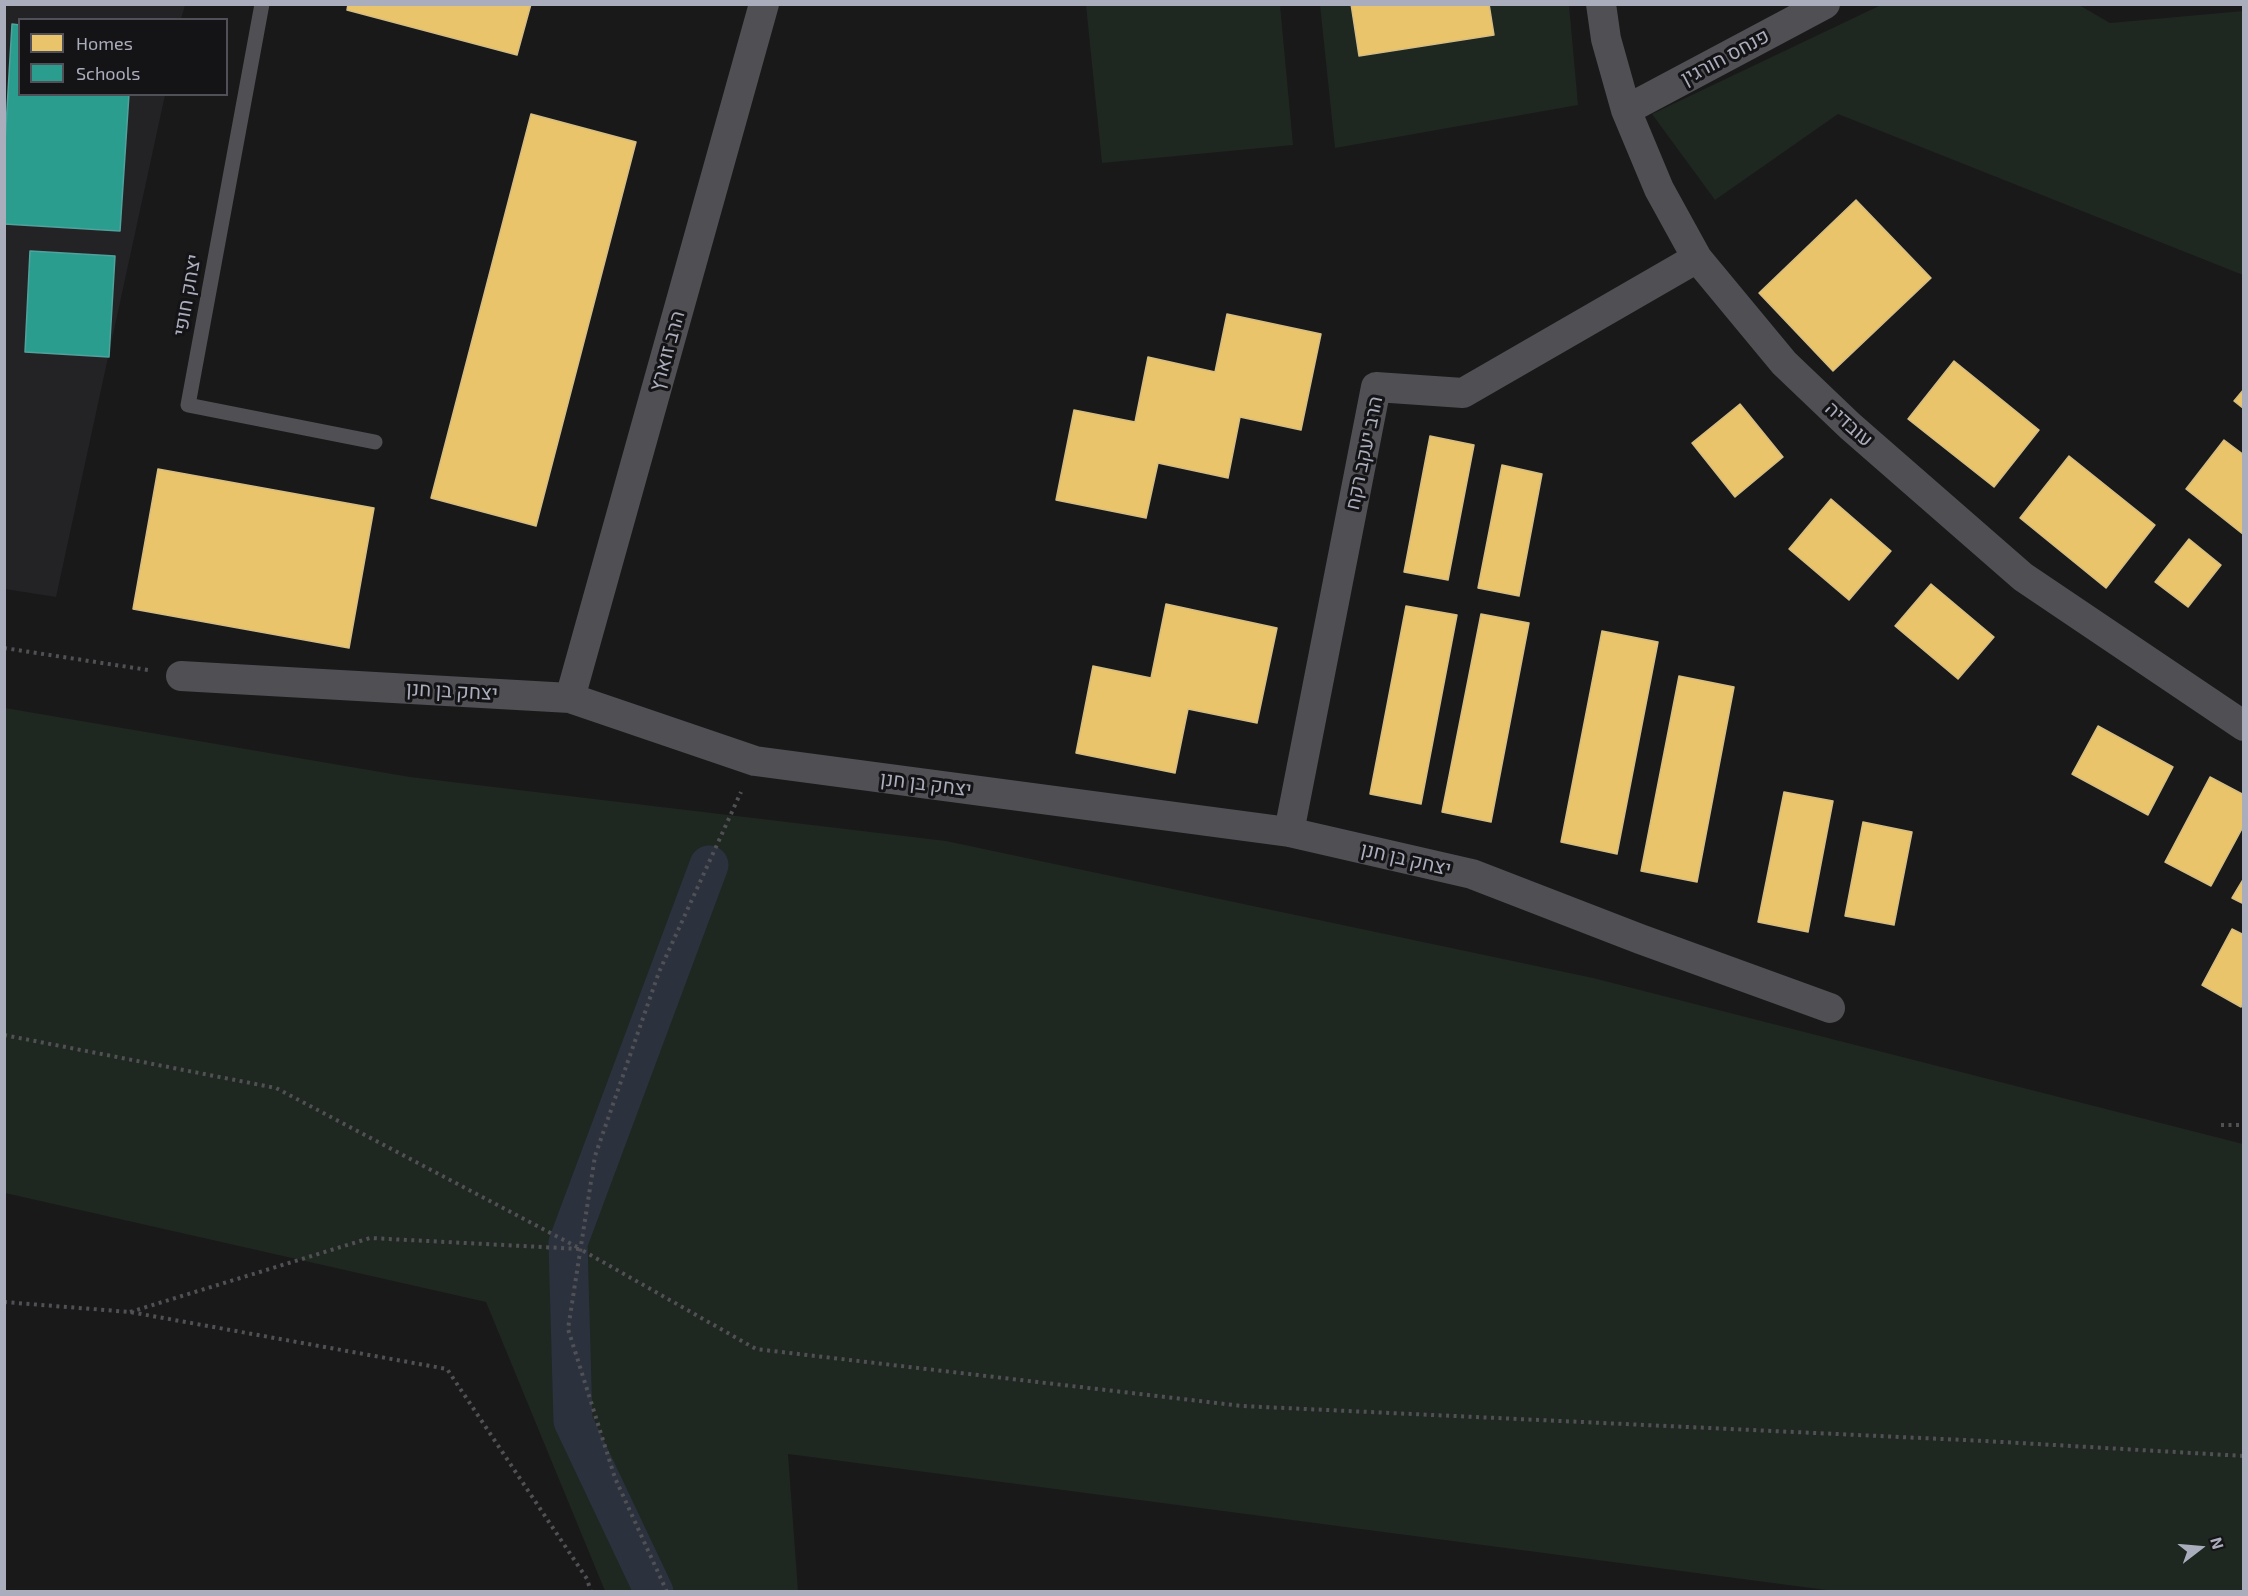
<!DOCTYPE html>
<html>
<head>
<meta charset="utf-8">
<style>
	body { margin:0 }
	#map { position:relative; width:2248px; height:1596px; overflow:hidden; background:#19191a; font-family:"Exo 2",sans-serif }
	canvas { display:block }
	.frame { position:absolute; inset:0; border:6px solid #aaadbb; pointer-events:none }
	.legend { position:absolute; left:18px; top:18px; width:210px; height:78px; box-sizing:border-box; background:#141316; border:2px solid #505158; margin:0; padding:8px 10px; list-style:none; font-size:18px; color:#aaadbb }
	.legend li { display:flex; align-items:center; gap:12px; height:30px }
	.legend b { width:30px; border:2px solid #505158 }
	.north { position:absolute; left:2170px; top:1518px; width:60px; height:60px; -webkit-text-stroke:4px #141316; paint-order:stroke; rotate:74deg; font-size:16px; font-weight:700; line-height:24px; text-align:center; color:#aaadbb }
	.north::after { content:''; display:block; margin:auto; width:21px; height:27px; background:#aaadbb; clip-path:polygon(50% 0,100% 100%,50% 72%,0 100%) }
</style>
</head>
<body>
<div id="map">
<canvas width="2248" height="1596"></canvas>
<div class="frame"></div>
<ul class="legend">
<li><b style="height:16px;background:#e9c46a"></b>Homes</li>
<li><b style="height:16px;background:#2a9d8f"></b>Schools</li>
</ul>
<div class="north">N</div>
</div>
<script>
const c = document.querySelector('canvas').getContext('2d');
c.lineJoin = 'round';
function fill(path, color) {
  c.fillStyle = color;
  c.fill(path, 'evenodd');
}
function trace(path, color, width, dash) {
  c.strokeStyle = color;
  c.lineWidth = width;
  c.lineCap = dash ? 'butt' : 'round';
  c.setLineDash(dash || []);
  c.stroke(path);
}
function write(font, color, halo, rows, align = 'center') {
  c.font = font + ' "Exo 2",Heebo,sans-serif';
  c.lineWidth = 6;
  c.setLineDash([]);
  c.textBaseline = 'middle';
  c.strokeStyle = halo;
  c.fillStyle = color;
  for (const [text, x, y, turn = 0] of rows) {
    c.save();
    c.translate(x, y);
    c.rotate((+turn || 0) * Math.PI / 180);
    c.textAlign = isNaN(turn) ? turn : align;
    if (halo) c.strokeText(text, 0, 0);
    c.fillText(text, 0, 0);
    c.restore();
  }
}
const built = new Path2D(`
	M4,5H185L181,19L20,20V94L165,95L56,597L5,589Z`);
const green = new Path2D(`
	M1086,5H1280L1293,145L1102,163Z
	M1320,5H1569L1578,105L1335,148Z
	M1881,5H2079L2110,23L2243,11V275L1838,114L1715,200L1652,114Z
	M5,708L410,777L946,841L1593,978L2243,1144V1591H1834L788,1454L798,1591H605L486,1302L5,1193Z`);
const homes = new Path2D(`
	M348,4H531L517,55L347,10Z
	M1351,4H1489L1494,35L1359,56Z
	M531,114L636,142L536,526L431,498Z
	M1856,200L1931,278L1833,371L1759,293Z
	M1227,314L1321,334L1301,430L1240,417L1228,478L1158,463L1146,518L1056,500L1074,410L1135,422L1148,357L1215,372Z
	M1954,361L2039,430L1994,487L1908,419Z
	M2244,389V409L2234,401Z
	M1740,404L1783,457L1735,497L1692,443Z
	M1430,436L1474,445L1448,580L1404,572Z
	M2224,440L2244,455V535L2186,489Z
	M2069,456L2155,525L2106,588L2020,518Z
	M1502,465L1542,474L1519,596L1478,588Z
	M158,469L374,508L349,648L133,609Z
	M1831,499L1891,551L1849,600L1789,549Z
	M2189,539L2221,565L2188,607L2155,582Z
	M1931,584L1994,637L1958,679L1895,626Z
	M1166,604L1277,628L1257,723L1188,709L1175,773L1076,753L1093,666L1151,678Z
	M1406,606L1457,615L1421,804L1370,794Z
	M1481,614L1529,623L1491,822L1442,812Z
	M1602,631L1658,642L1617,854L1561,842Z
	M1679,676L1734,687L1697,882L1641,871Z
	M2098,726L2173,767L2148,815L2072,774Z
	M2210,777L2244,795V825L2211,886L2165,862Z
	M1784,792L1833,801L1808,932L1758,922Z
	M1863,822L1912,832L1894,925L1845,916Z
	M2244,878V904L2232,898Z
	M2232,929L2244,935V1003L2241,1007L2202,985Z`);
const schools = new Path2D(`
	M12,24L20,25V94H129L120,231L4,224V160Z
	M30,251L115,256L109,357L25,352Z`);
const canal = new Path2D(`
	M654,1592L573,1421L568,1243L709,865`);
const path = new Path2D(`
	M4,648L148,670
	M4,1035L276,1088L577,1247
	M2221,1125H2244
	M4,1302L130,1312L447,1369L587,1579L591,1592
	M130,1312L370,1238L580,1249L756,1349L1242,1406L1985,1441L2244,1456
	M667,1592L615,1478L568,1329L595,1156L659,972L741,792`);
const lane = new Path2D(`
	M262,4L188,405L375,442`);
const street = new Path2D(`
	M1601,4L1606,39L1626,110L1659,189L1697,258L1784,363L1850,426L2023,577L2244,726
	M1626,110L1825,4
	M181,676L570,698L755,761L1289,832L1472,874L1640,939L1830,1008
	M570,698L764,4
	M1289,832L1376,387L1463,393L1697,258`);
const streetNames = [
	["פנחס חורגין",1725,57,-28],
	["יצחק חופי",187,295,-80],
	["הרב זוארץ",667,351,-74],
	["עובדיה",1849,424,42],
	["הרב יעקב רקח",1364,453,-78],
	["יצחק בן חנן",452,691,3],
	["יצחק בן חנן",926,784,7],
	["יצחק בן חנן",1406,859,13]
];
fill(built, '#232326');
fill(green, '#1f2721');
fill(homes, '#e9c46a');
trace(homes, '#d6bd82', 1.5);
fill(schools, '#2a9d8f');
trace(schools, '#50a29c', 1.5);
trace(canal, '#2b323d', 39);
trace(path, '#505055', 4, [3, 4.5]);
trace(lane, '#4f4f54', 15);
trace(street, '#4f4f54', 30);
write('20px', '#aaadbb', '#141316', streetNames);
</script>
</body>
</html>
